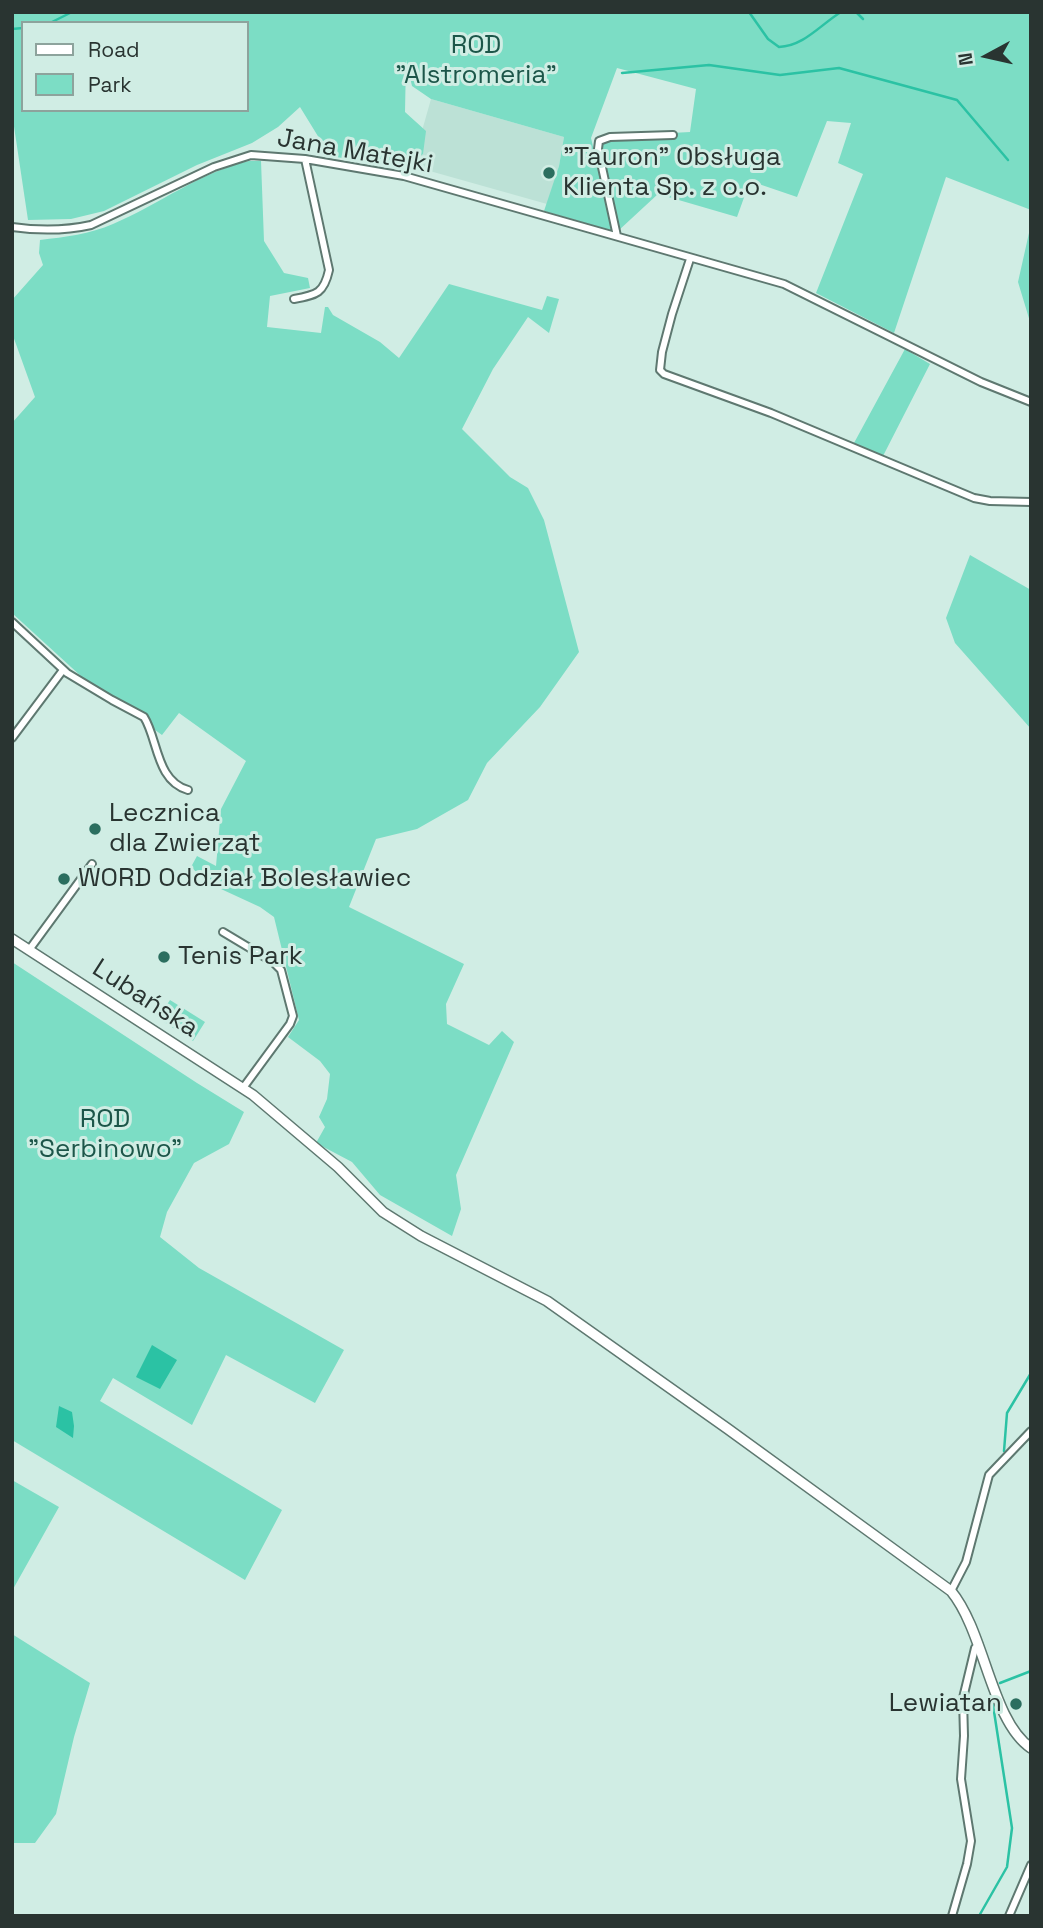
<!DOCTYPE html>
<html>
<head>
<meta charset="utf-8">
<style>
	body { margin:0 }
	#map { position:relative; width:1043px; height:1928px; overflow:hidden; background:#d0ede4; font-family:"Space Grotesk",sans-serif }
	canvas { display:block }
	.frame { position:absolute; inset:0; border:14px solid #293431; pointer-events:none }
	.legend { position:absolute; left:21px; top:21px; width:228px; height:91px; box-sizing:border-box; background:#d0ede4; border:2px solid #8da39c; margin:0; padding:9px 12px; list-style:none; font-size:21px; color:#293431 }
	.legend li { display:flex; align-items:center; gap:14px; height:35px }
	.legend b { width:35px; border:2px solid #8da39c }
	.north { position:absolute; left:952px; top:21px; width:70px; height:70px; -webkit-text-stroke:5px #d0ede4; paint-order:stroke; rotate:262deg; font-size:19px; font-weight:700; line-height:28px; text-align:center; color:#293431 }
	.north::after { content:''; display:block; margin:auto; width:24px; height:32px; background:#293431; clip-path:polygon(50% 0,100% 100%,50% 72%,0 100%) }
</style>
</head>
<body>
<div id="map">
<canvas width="1043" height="1928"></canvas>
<div class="frame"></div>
<ul class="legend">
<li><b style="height:9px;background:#fff"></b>Road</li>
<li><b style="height:19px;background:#7cddc5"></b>Park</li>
</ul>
<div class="north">N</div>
</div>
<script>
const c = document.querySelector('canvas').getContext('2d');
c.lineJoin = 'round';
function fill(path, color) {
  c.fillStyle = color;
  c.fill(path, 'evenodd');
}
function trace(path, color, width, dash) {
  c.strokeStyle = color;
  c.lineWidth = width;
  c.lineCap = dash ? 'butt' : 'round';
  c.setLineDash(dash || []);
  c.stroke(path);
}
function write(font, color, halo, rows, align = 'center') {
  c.font = font + ' "Space Grotesk",sans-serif';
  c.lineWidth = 6;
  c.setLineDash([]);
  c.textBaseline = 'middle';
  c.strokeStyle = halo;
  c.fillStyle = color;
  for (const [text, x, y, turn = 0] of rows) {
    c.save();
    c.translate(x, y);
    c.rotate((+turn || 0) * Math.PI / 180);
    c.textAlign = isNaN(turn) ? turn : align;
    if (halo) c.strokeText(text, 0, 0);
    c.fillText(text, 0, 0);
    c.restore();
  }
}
const built = new Path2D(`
	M431,99L564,137L559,166L547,204L412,166Z`);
const green = new Path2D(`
	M12,12H1031V210L946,177L894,333L816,293L863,174L838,163L851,123L827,121L797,197L750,181L737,217L658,194L618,231L596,137L690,132L696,89L617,68L591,138L613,231L544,211L559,166L564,137L431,99L412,86L406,60L405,112L426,131L423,154L400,167L336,157L324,146L300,107L278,127L252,143L197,165L104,211L71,219L28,220L12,113ZM23,23H247V110H23Z
	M249,161H261L264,241L284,273L308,278L310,288L270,296L267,327L321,333L325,307H328L333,315L380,342L399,358L449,284L542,310L547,296L559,299L549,333L528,317L493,369L462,429L510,477L528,488L544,520L579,652L540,707L487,763L468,800L417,829L376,839L349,907L464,964L446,1004L447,1024L489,1045L502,1031L514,1042L456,1175L461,1209L452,1236L380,1195L352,1162L316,1143L325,1127L319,1117L327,1099L330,1074L320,1061L288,1037L299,1020L274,917L260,907L208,883L191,867L197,856L216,866L221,809L246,761L179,713L162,735L83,678L12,613V423L35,397L12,333V300L43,265L39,253L40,240C65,237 90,234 113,224C160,204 200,172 249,161Z
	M1031,224V325L1018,282Z
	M905,349L930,364L883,456L854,443Z
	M970,555L1031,590V729L955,643L946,618Z
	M12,962L197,1083L244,1112L229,1144L194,1163L167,1212L160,1237L199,1268L344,1350L315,1403L226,1355L192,1425L113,1378L100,1401L282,1510L245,1580L12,1440Z
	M170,1000L205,1022L193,1041L158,1018Z
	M12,1480L59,1507L12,1591Z
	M12,1634L90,1683L74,1737L56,1814L35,1843H12Z`);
const water = new Path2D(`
	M152,1345L177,1360L160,1389L136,1377Z
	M59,1406L72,1412L74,1426L73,1438L56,1427Z`);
const stream = new Path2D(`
	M749,12L768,39L779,47C804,46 820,25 841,12
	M856,12L863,19
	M50,23L72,12
	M12,29L23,28
	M622,73L709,65L780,75L839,68L957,100L1008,160
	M1004,1451L1007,1413L1031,1373
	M1000,1683L1031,1671
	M979,1916L1007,1867L1012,1828L991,1692`);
const street = new Path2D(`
	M12,227C40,231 64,231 91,225L214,167L251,155L305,159L404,176L784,284L981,382L1031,402
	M617,236L598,149L599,141L610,137L673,135
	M690,259L672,314L662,352L660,370L664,374L771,413L974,498L990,501L1031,502
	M294,299C317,295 324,293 329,270L305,159
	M12,622L67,673L112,700L144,717C158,739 156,781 188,790
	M12,738L63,670
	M223,932L273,962L281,970L293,1016L290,1024L243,1088
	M29,950L92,864
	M951,1591L966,1562L989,1475L1031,1431
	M952,1916L967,1864L971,1841L961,1779L964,1736L963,1698L975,1648L979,1645
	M1009,1916L1031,1865`);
const secondary = new Path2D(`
	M12,939L253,1095L338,1167L383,1212L421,1236L547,1301L728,1429L951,1591C985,1632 991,1721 1031,1748`);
const markers = [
	[549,173,7,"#2b6e5f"],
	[95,829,7,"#2b6e5f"],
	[64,879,7,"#2b6e5f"],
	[164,957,7,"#2b6e5f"],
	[1016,1704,7,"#2b6e5f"]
];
const parkNames = [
	["ROD",476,46],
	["\"Alstromeria\"",476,76],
	["ROD",105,1120],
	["\"Serbinowo\"",105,1150]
];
const streetNames = [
	["Jana Matejki",355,152,10],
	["Lubańska",145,999,33]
];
const poiNames = [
	["\"Tauron\" Obsługa",563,158],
	["Klienta Sp. z o.o.",563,188],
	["Lecznica",109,814],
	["dla Zwierząt",109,844],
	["WORD Oddział Bolesławiec",78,879],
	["Tenis Park",178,957],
	["Lewiatan",1002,1704,"right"]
];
fill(built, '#bce1d6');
fill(green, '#7cddc5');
fill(water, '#2bc2a4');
trace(stream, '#2bc2a4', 2.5);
trace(street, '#5e7870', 10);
trace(secondary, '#5e7870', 12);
trace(street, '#fff', 6);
trace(secondary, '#fff', 9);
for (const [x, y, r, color] of markers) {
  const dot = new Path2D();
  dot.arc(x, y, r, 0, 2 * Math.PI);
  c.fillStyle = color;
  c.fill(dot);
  trace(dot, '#d0ede4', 2.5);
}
write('26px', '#1c5649', '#d0ede4', parkNames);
write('26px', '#293431', '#d0ede4', streetNames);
write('26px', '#293431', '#d0ede4', poiNames, 'left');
</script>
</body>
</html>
